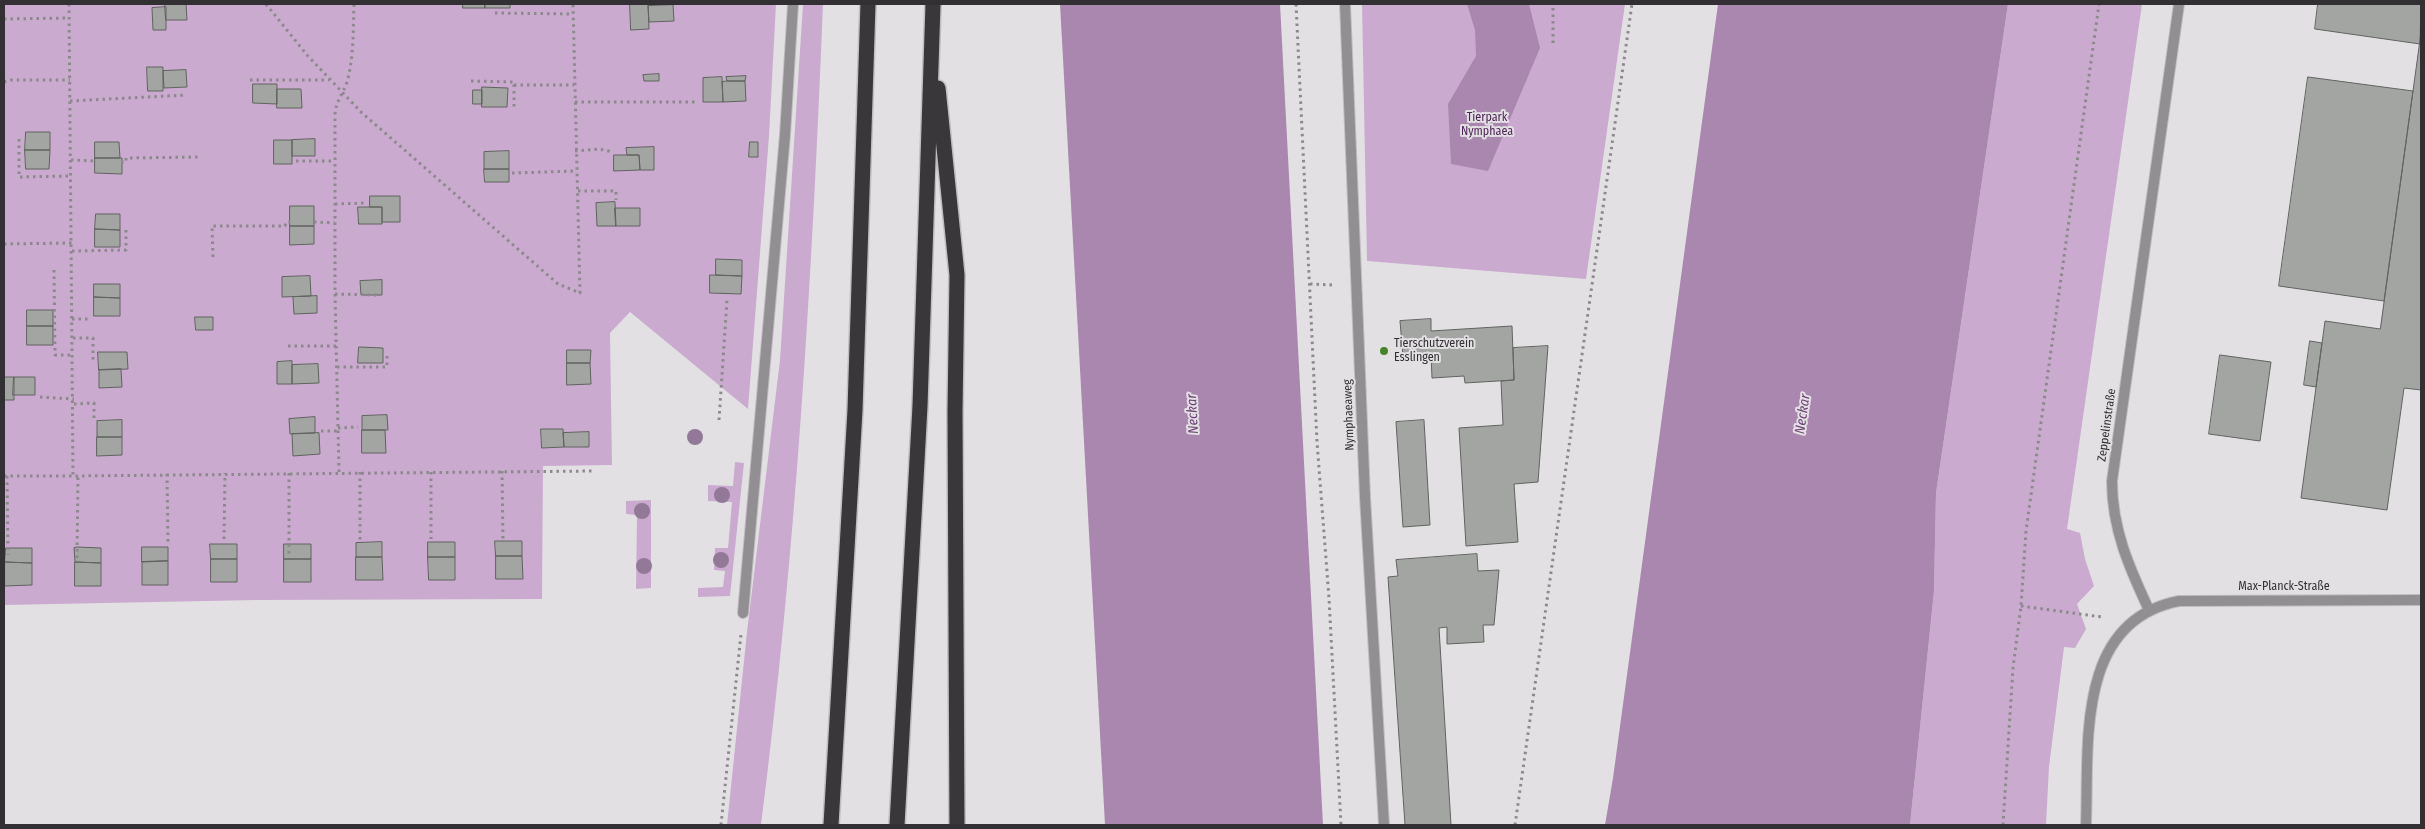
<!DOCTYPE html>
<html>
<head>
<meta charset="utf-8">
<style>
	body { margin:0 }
	#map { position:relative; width:2425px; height:829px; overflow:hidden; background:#e3e0e4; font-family:"Fira Sans Condensed",sans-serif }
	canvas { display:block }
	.frame { position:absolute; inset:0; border:5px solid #323032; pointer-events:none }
</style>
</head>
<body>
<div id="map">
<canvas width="2425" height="829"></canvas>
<div class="frame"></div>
</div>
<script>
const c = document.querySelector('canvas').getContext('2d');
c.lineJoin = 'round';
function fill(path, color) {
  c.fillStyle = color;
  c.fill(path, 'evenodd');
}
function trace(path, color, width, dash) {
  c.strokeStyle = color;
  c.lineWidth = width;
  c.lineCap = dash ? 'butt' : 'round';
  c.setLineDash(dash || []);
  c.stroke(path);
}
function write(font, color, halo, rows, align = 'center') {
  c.font = font + ' "Fira Sans Condensed",sans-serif';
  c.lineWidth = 4;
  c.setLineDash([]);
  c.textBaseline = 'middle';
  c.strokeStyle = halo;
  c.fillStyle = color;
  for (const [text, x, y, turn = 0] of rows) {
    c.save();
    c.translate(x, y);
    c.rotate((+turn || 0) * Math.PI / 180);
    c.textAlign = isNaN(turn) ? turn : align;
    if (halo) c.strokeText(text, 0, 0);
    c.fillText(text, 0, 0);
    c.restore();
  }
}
const green = new Path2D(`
	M4,4H776L769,136L748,409L630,312L610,333L612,465L543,466L542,599L257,600L4,605Z
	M803,4H823C812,278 796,553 761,825H727L747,632L780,360Z
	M1362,4H1625L1586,279L1367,261Z
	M2008,4H2142L2067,529L2080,533L2085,559L2094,586L2077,604L2086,629L2075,648L2064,647L2049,767L2046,825H1910L1934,591L1936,493Z
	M735,462L744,463L730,596L698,597V588L723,587L725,571L714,570L715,548H728L732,502L708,501V485L733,486Z
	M651,500V588L636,589L637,515L626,514V501Z`);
const water = new Path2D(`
	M1060,4H1280L1323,825H1105Z
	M1467,4H1529L1540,48L1488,171L1451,164L1448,104L1476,56L1475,30Z
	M1718,4H2008L1936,493L1934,591L1910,825H1605L1613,778Z`);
const building = new Path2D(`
	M165,4H186L187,20H166Z
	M463,4H485V8H463Z
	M485,4H510V8H485Z
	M630,4H648L649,29L631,30Z
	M2318,4H2421L2420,44L2315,29Z
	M673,5L674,21L649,22L648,6Z
	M166,7V30H153L152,8Z
	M2421,33V390L2404,388L2387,510L2301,498L2325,321L2380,329Z
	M147,67H163V91H148Z
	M186,70L187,87L164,88L163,71Z
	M659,74V81H644L643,75Z
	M746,76L745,81H727L726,77Z
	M722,77L723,102H703V78Z
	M2308,77L2413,91L2384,301L2279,286Z
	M727,81H745L746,101L723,102L722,82Z
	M253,84H277V104L253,103Z
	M482,87L508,88L507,107H482Z
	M277,89H301L302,108H277Z
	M473,90H482V104H473Z
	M26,132H50V150H25Z
	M315,139V156H292V140Z
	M274,140H292V164H274Z
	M95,142H119L120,158H95Z
	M750,142H758V157H749Z
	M654,147V170H640L639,155H627L626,148Z
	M25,150H50L49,169H26Z
	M509,151V169H484V152Z
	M614,155H639L640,170L614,171Z
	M95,158H122V174L95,173Z
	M484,169H509V182H485Z
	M370,196H400V222H382V207H370Z
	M615,202L616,226H597L596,203Z
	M290,206H314V226H290Z
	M358,207H382V224H359Z
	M615,208H640V226H616Z
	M96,214H120V230L95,229Z
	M290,226H314V244L290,245Z
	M95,229L120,230V247H95Z
	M716,259L742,260V276L716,275Z
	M710,275L742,276L741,294L710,293Z
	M310,276L311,296L282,297V277Z
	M382,280V295H361L360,281Z
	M94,284H120V298L94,297Z
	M317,296V313L294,314L293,297Z
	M94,297L120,298V316H94Z
	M27,310H53V326H27Z
	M195,317H213V330H196Z
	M1431,319V331L1512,326L1514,380L1465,383L1464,376L1432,378L1431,355L1403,357L1400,321Z
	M27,326H53V345H27Z
	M2310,341L2322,343L2316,387L2304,385Z
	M1548,346L1538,482L1514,484L1518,542L1466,546L1459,428L1503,425L1501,381L1514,380L1513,348Z
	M359,347L383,348V363H358Z
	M567,350H591L590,363H567Z
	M98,352H127L128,369L99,370Z
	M2220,355L2271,362L2260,441L2209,434Z
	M292,361V384H277V362Z
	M567,363H590L591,384L567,385Z
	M318,364L319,383L292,384V365Z
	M121,369L122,387L99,388V370Z
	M4,377H14V400H4Z
	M14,377H35V395H13Z
	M387,415L388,430H362V416Z
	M315,417V433L290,434L289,419Z
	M122,420V437H97V421Z
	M1424,420L1430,525L1403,527L1396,422Z
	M541,429H563L564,447L542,448Z
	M362,430H385L386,453H362Z
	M589,432V447H564L563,433Z
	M319,433L320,454L293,456L292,434Z
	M97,437H122V455L97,456Z
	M495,541H522V556H496Z
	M382,542V557H356V543Z
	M428,542H455V557H428Z
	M210,544H237V559H211Z
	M284,544H311V559H284Z
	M77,547L101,548V563L75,562L74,548Z
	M142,547H168V561L142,562Z
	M6,548H32V563L5,562Z
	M1477,554L1478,571L1499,570L1494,625H1483L1484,642L1447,644V627L1439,628L1451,825H1405L1388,577L1398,576L1396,560Z
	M496,556H522L523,579H496Z
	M356,557H382L383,580H356Z
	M428,557H455V580H429Z
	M211,559H237V582H211Z
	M284,559H311V582H284Z
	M168,561V585H142V562Z
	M5,562L32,563V585L5,586Z
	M75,562L101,563V586H75Z`);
const path = new Path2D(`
	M69,4L73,476L592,471
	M266,4L307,55L361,112L558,284L580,293L573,4
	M1296,4L1317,442L1329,598L1341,825
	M495,13L572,14
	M4,19L69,18
	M1553,43V4
	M250,80H329
	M471,81L514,82V110
	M4,82L11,80H70
	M514,85H574
	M70,101L186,95
	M575,102H696
	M19,139V177L70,176
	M575,151L599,149L613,152
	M71,160L95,161
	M296,161H334
	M121,162H126V158L199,157
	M512,173L576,171
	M578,191H616V200
	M335,204L367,203
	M314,222L335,223
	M4,244L72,243
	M72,251L126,250V228
	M213,257L212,226H285L286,222H290
	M54,270L55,355H73
	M1310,284L1334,285
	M335,294L379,295
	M72,319H91
	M73,338H93V361
	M288,346H336
	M337,367H387V354
	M40,397L74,399
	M74,404L94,403V419
	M719,420L727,300
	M338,428L358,427
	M321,431H338
	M502,471L503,542
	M339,472L335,294V114C336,101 343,94 347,82C354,57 353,30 354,4
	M360,472V540
	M431,472V539
	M289,473V555
	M167,474L168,542
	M4,476H73
	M7,476L8,555
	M224,539L225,473
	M77,558L78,475
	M2021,606L2102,617
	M721,825L741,634
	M1515,825L1632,4
	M2003,825L2013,668L2021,606L2026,531L2099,4`);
const lane = new Path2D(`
	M1345,4L1365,497L1384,825
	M743,613L785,135L793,4`);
const street = new Path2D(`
	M2149,610C2129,567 2112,529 2112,481L2179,4
	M2086,825C2089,744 2075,621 2179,601L2421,600`);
const highway = new Path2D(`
	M938,88L957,275L955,412L957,825
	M831,825L855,410L868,4
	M897,825L920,406L933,4`);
const trees = [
	[695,437],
	[722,495],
	[642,511],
	[721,560],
	[644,566]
];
const markers = [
	[1384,351,5,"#428426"]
];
const parkNames = [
	["Tierpark",1487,118],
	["Nymphaea",1487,132]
];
const poiNames = [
	["Tierschutzverein",1394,344],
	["Esslingen",1394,358]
];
const streetNames = [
	["Nymphaeaweg",1349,415,-92],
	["Zeppelinstraße",2107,425,-82],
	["Max-Planck-Straße",2284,587]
];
const waterNames = [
	["Neckar",1193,414,-93],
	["Neckar",1803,414,-82]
];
fill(green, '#caabcf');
fill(water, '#a987ae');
fill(building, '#a2a5a1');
trace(building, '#60635f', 1);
trace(lane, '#c0bdc0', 12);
trace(street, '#c0bdc0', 12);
trace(highway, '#c0bdc0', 18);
trace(path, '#8c898c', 3, [2.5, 4]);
trace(lane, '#918f91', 10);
trace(street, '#918f91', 10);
trace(highway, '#39373a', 15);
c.fillStyle = '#927997';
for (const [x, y] of trees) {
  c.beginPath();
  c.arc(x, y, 8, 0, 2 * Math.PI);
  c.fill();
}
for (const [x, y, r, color] of markers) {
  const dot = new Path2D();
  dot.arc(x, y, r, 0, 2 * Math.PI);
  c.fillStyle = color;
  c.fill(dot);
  trace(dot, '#e3e0e4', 2);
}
write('12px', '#502558', '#e3e0e4', parkNames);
write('12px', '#323032', '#e3e0e4', poiNames, 'left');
write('12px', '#323032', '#e3e0e4', streetNames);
write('italic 14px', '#6e4176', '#e3e0e4', waterNames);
</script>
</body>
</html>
